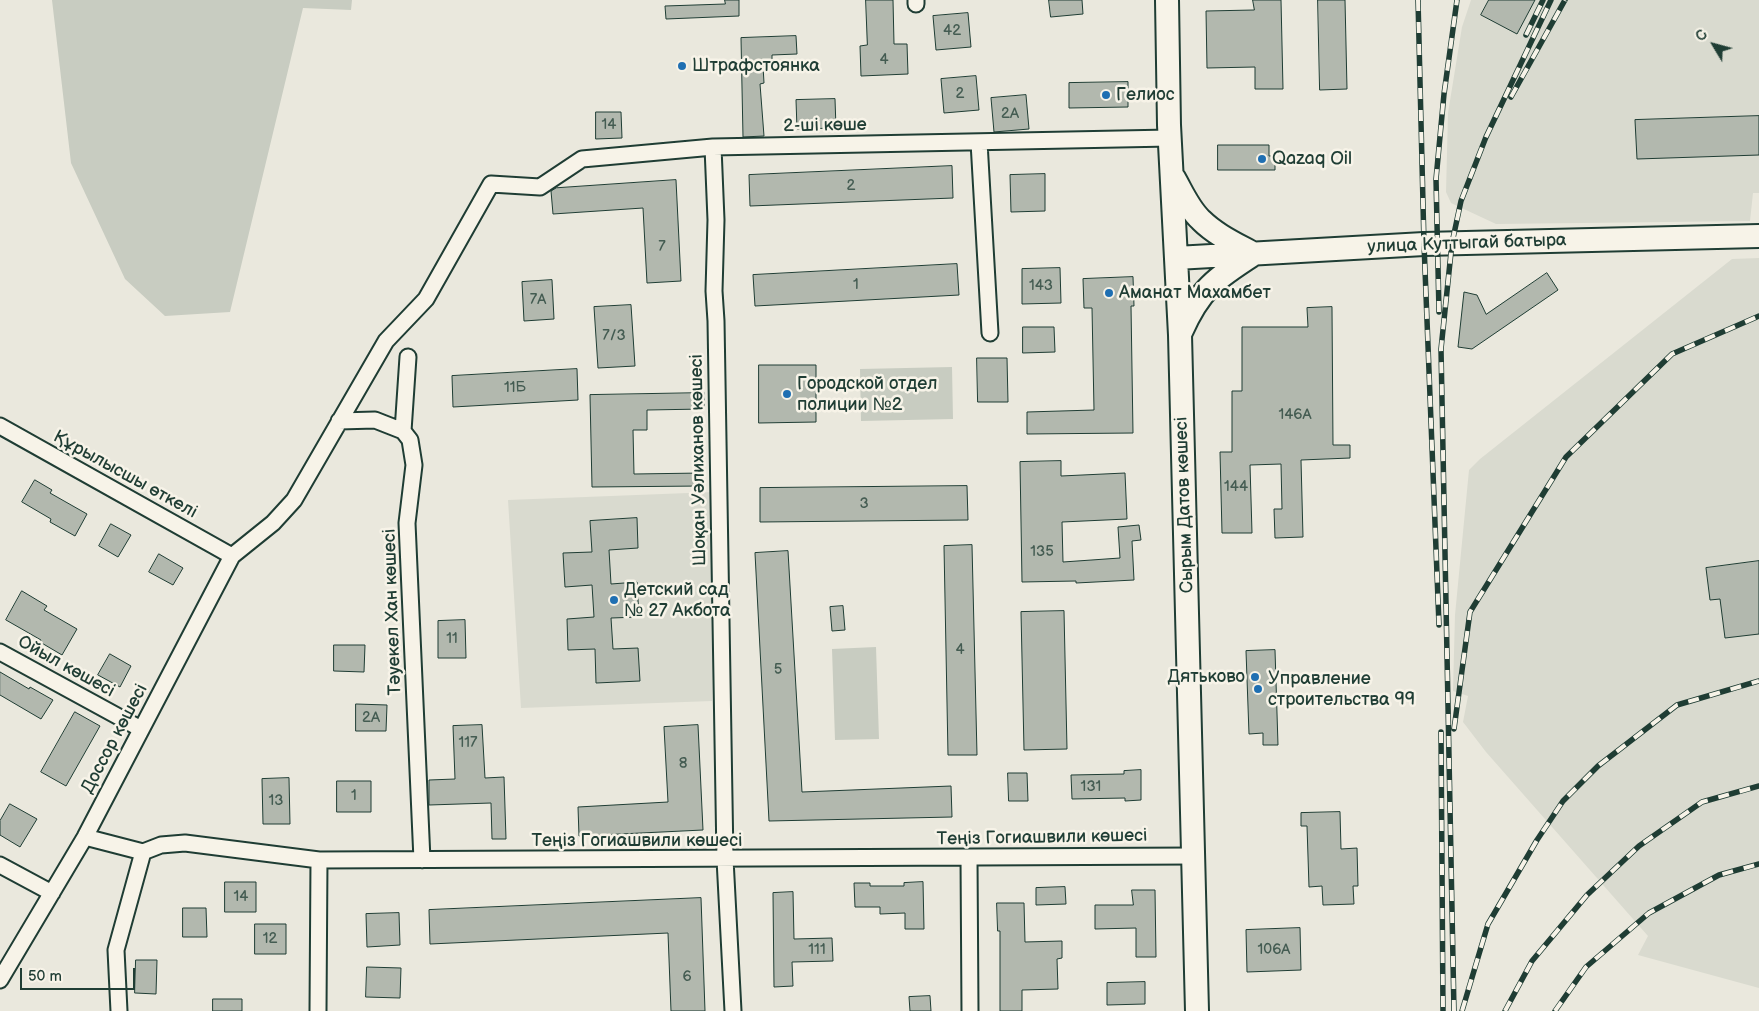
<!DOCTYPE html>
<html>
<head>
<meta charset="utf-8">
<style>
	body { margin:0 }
	#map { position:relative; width:1759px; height:1011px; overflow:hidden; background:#eae8dd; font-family:"Balsamiq Sans",sans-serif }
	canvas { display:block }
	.north { position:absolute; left:1689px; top:20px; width:50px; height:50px; -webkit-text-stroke:4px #f7f3e8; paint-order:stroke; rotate:307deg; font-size:14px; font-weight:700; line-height:20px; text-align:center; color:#1f3d34 }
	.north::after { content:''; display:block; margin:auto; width:18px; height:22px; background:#1f3d34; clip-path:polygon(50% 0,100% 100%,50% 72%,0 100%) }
	.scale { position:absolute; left:20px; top:968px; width:115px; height:22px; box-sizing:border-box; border:2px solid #1f3d34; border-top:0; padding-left:6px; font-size:15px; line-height:18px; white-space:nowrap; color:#1f3d34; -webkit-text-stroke:4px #f7f3e8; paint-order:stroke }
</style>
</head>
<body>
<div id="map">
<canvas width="1759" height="1011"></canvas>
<div class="north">С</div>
<div class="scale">50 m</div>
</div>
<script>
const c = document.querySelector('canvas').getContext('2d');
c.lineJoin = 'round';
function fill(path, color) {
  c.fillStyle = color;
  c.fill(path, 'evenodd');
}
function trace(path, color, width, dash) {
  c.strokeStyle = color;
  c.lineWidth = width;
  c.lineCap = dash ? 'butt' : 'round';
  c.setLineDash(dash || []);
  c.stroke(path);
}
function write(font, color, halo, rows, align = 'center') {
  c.font = font + ' "Balsamiq Sans",sans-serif';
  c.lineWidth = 5;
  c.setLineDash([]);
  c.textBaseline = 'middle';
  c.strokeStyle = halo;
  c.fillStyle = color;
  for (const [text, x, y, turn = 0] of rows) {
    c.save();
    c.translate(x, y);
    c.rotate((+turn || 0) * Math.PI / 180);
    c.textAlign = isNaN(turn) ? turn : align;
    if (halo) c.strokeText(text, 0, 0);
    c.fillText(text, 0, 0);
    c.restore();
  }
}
const built = new Path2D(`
	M1471,0H1759V193H1753L1750,221L1496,224L1451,203L1446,192L1448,113L1462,27Z
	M1759,258V988L1638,955L1648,936L1486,752L1463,722L1468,696L1453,691L1455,615L1469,470L1480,459L1732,259Z
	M714,492L712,701L521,708L508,500Z`);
const green = new Path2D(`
	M52,0H352L351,10L303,8L230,312L165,316L125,279L71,163Z
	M952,367L953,419L861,421L860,369Z
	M876,647L879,739L835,740L832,649Z`);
const building = new Path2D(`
	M725,0H739V16L666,19L665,6L725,4Z
	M866,0H893L894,44H907L908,74L861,76L860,46L867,45Z
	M1049,0H1082L1083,14L1051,17Z
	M1253,0H1281L1283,89H1255V67L1207,68L1206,11L1254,10Z
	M1318,0H1345L1347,89L1320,90Z
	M1489,0H1535L1517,34L1481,15Z
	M968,13L971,47L936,50L933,16Z
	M796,36L797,54L772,55V66H763L764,83L760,84L764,136L743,137L741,38Z
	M976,76L979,110L944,113L941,79Z
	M1128,82V107L1069,108V83Z
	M1026,95L1029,129L994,132L991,98Z
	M835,99L836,128L797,129L796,100Z
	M596,112H621L622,138L596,139Z
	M1759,116V155L1637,159L1635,120Z
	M1218,145H1269V156H1275V170H1218Z
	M952,166L953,198L750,206L749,175Z
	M1045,174V211L1011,212L1010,175Z
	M676,180L681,281L647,283L643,208L553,214L551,191L556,188Z
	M957,264L959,295L755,306L753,275Z
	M1060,268L1061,303L1022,304V269Z
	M1547,273L1558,290L1472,349L1458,347L1464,292L1477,295L1486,314Z
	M1133,277L1134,306H1131L1133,433L1027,434V412L1094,410L1092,308H1084L1083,279Z
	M552,280L554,319L524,321L522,282Z
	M631,305L635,366L598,368L594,307Z
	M1332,307L1333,445H1350V458L1301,460L1303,537L1275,538L1274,509H1282L1281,464L1250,465L1252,533H1222L1220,452H1232V391H1242V327H1308L1307,308Z
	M1023,327H1054L1055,352L1023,353Z
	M977,358H1007L1008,402H978Z
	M759,365H816V422L759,423Z
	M577,369L578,400L453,407L452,376Z
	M704,393V409L647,410V430H633L634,474L702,473V486L592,487L590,395Z
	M1061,461V476L1125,473L1127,519L1062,522L1063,562L1120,558L1118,527L1139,525L1141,540L1132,541L1134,580L1076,583V581L1022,582L1020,462Z
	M35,480L52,490L50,493L87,514L75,536L50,522L51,519L22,502Z
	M967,486L968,520L760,522V488Z
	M637,518L638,548L609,550L611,584L637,582L639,617L611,618L613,649L638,648L640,681L596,683L595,649L568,650L567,619L594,617L592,585L565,587L563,553L592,552L590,521Z
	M111,524L131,535L118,557L99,546Z
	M972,545L977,755H948L944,546Z
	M788,551L802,792L951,786L952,817L769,821L755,553Z
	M159,554L183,568L173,585L149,572Z
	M1759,561V634L1725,638L1720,599L1710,600L1706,568Z
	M22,591L47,606L44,610L77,629L62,655L40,642L41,640L6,620Z
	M843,606L845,630L832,631L830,607Z
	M1064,611L1067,749L1024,750L1021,612Z
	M465,620L466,658H438V621Z
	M334,645H365L364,672L334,671Z
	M1275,650L1278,745H1263V733L1249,734L1246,651Z
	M110,654L131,666L120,687L98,675Z
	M0,672L29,689L30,687L53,700L41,719L0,695Z
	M356,704L387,705L386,731H356Z
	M75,712L100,726L66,786L41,772Z
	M482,725L485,778L504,777L506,839H492L491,803L429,805V780L455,779L453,726Z
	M698,725L703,830L579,836L578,807L668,802L664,727Z
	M1141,770V800L1125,801V798L1072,799L1071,775L1124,774V771Z
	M1008,773H1027L1028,801H1009Z
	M289,778L290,824H263L262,779Z
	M337,781H371V812H337Z
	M10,804L37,819L20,847L0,835V821Z
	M1340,812L1341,849L1357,848L1358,886H1353L1354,904L1323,905L1322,886L1309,887L1307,826H1301V813Z
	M225,882H256V912H225Z
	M923,882L924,929H905V913L880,914V907H855L854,883H870V886H904V883Z
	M1065,887L1066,904L1036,905V888Z
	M1132,890H1155L1156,957H1136V928L1095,929V905H1133Z
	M793,892L794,939L832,938L833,961L792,962L793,986L774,987L773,893Z
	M701,898L705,1011H671L668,933L430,944L429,910Z
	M997,903H1024L1025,942L1062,941V958L1057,959L1058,989L1022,990V1011H1000V931H998Z
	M183,908H206L207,937H183Z
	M399,913L400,945L367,947L366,914Z
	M255,924H286V954H255Z
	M1300,928L1301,970L1247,972L1246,930Z
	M136,960H157L156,994L135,993Z
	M367,967L401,968L400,998L366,997Z
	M1145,982V1004L1107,1005V983Z
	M930,996L931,1011H910L909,997Z
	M213,999H242V1011H213Z`);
const minor = new Path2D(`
	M916,0V4
	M979,142L990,333
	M713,147L716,220L714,291L716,321L725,859L733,1011
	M339,421L375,420L403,431L410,440L414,465L407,523L422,860
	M0,426L232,556
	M403,431L408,357
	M0,652L141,729
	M85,837L143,852L161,845L185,843L319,860L1194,856
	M969,858L970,1011
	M0,865L52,893
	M0,980L85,837L232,556L273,523L294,500L386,341L426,299L491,184L540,187L582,159L713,147L1170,138
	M119,1011L116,950L143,852
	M318,1011L319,860`);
const secondary = new Path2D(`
	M1167,0L1169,125L1180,335L1197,1011
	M1174,178C1182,192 1189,209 1201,220C1216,235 1236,244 1254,254C1215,279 1200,289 1181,332
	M1176,258L1424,244L1759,236`);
const rail = new Path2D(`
	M1418,0L1424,244L1439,625
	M1526,35L1543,0
	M1511,97L1565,0
	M1439,312L1436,179L1444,94L1457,0
	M1454,729L1470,612L1566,457L1672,354L1759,316
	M1441,732L1443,1011
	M1454,1011L1441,349L1452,243L1461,201L1486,137L1551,0
	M1462,1011L1488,924L1537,840L1563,801L1598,766L1677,705L1759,681
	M1505,1011L1532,961L1587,895L1639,846L1702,802L1759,786
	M1555,1011L1586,967L1649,913L1719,875L1759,864`);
const markers = [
	[682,66,5,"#1f6fb2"],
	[1106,95,5,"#1f6fb2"],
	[1262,159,5,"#1f6fb2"],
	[1109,293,5,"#1f6fb2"],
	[787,394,5,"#1f6fb2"],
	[614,600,5,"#1f6fb2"],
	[1255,677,5,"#1f6fb2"],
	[1258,689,5,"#1f6fb2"]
];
const numberNames = [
	["42",952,31],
	["4",884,60],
	["2",960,94],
	["2А",1010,114],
	["14",609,125],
	["2",851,186],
	["7",662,247],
	["1",856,285],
	["143",1041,286],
	["7А",538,300],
	["7/3",614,336],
	["11Б",515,388],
	["146А",1295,415],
	["144",1236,487],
	["3",864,504],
	["135",1042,552],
	["11",452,639],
	["4",960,650],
	["5",778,670],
	["2А",371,718],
	["117",468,743],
	["8",683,764],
	["131",1091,787],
	["1",354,796],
	["13",276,801],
	["14",241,897],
	["12",270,939],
	["111",817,950],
	["106А",1274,950],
	["6",687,977]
];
const poiNames = [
	["Штрафстоянка",692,66],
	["Гелиос",1116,95],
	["Qazaq Oil",1272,159],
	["Аманат Махамбет",1119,293],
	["Городской отдел",797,384],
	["полиции №2",797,405],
	["Детский сад",624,590],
	["№ 27 Акбота",624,611],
	["Дятьково",1245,677,"right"],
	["Управление",1268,679],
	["строительства 99",1268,700]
];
const streetNames = [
	["2-ші көше",825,126,-1],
	["улица Куттыгай батыра",1467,244,-2],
	["Шоқан Уәлиханов көшесі",699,460,-91],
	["Құрылысшы өткелі",125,475,29],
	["Сырым Датов көшесі",1185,505,-92],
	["Тәуекел Хан көшесі",393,612,-92],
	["Ойыл көшесі",66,667,29],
	["Доссор көшесі",115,739,-62],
	["Теңіз Гогиашвили көшесі",1042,838,-1],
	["Теңіз Гогиашвили көшесі",637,841]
];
fill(built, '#d9dacf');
fill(green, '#c8ccc1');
fill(building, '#b2b8ae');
trace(building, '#1f3d34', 1);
trace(minor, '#1f3d34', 19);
trace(secondary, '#1f3d34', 26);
trace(minor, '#f7f3e8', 15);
trace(secondary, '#f7f3e8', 22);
trace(rail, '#1f3d34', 5.5);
trace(rail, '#f7f3e8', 4, [11]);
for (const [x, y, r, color] of markers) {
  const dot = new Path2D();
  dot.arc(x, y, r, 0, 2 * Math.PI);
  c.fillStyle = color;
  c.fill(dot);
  trace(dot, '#f7f3e8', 2);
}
write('15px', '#445c52', null, numberNames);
write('18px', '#1f3d34', '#f7f3e8', poiNames, 'left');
write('18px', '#1f3d34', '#f7f3e8', streetNames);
</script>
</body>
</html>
